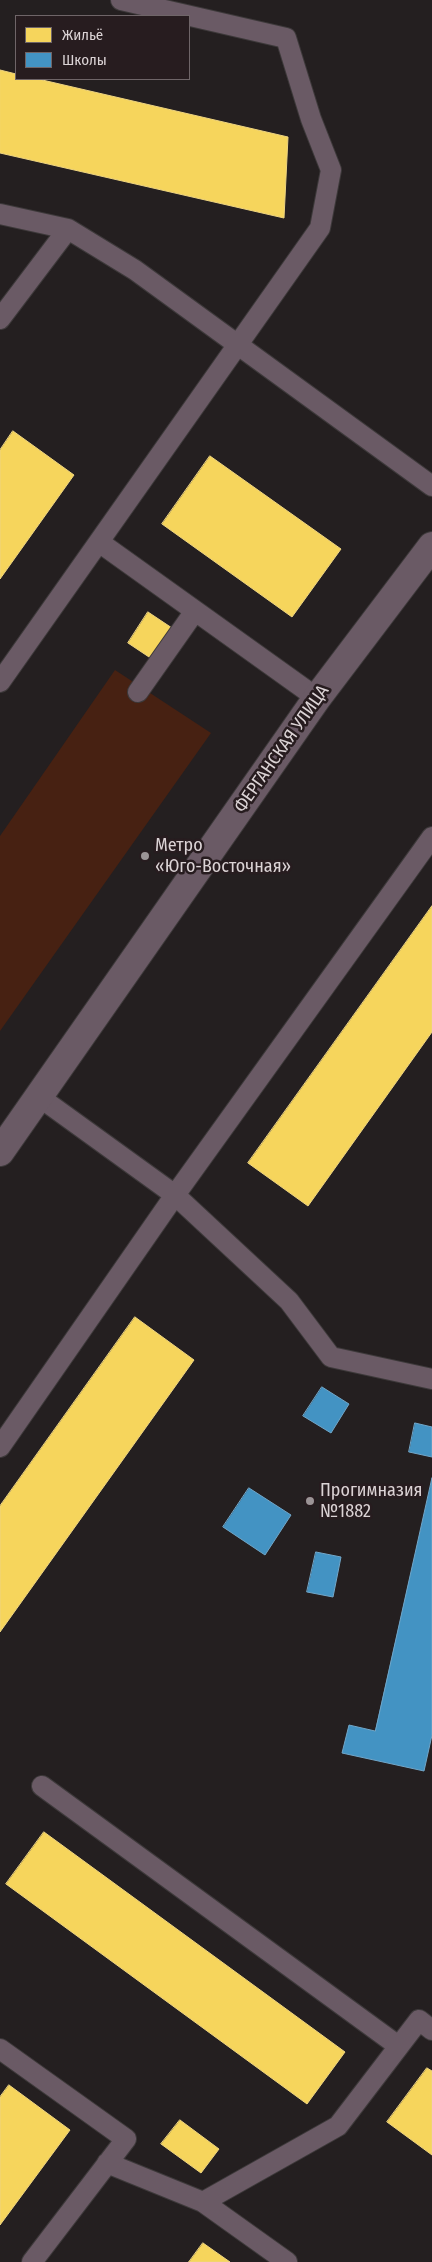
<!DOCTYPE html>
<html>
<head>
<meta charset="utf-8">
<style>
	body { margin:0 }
	#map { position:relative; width:432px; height:2262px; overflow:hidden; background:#241f20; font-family:"Fira Sans Condensed",sans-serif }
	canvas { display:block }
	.legend { position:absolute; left:15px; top:15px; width:175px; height:65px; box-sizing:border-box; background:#271c1f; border:1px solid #6f6568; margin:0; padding:6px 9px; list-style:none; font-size:15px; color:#dbd3d5 }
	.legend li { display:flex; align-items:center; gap:10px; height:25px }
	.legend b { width:25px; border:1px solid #6f6568 }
</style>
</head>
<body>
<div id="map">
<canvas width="432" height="2262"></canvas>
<ul class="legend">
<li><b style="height:14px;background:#f6d55c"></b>Жильё</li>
<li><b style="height:14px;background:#4393c3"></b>Школы</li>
</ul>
</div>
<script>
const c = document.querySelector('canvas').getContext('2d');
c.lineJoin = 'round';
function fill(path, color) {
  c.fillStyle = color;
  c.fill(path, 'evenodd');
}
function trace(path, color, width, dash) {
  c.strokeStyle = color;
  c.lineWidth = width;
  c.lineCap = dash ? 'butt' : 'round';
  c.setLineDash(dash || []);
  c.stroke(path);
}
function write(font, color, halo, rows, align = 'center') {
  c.font = font + ' "Fira Sans Condensed",sans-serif';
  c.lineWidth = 5;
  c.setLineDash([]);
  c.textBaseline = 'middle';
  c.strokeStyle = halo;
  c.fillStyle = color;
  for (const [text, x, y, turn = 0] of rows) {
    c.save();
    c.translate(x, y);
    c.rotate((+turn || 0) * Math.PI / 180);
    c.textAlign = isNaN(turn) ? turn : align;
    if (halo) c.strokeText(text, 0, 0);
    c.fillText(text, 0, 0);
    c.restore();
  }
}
const green = new Path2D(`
	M115,670L211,733L0,1031V836Z`);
const homes = new Path2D(`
	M0,70L16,74V79H38L288,137L284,218L0,153Z
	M13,431L74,475L0,579V450Z
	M210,456L341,549L292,617L162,524Z
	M148,612L175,630L155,661L128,643Z
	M432,906V1032L308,1206L248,1163Z
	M135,1317L194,1360L0,1632V1506Z
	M44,1832L345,2052L307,2104L6,1884Z
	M427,2068L432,2071V2155L387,2122Z
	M9,2085L70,2130L0,2225V2097Z
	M180,2120L219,2149L201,2173L161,2144Z
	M203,2243L230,2262H189Z`);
const schools = new Path2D(`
	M322,1387L349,1404L331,1433L303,1416Z
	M415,1423L432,1427V1457L409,1452Z
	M432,1478V1735L424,1771L342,1753L349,1725L375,1731Z
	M249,1488L291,1515L265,1555L223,1527Z
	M316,1552L341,1557L333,1597L307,1592Z`);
const service = new Path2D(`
	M0,214L68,229L135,270L432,486
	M0,319L68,229
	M99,542L317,698
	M0,682L320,228L331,170L311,119L286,38L121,0
	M138,692L195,611
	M38,1096L175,1195L289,1301L331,1357L432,1379
	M0,1447L175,1195L432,837
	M42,1786L397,2045
	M0,2049L126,2139L32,2262
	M107,2163L203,2202L287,2262
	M203,2202L338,2126L419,2020L432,2030`);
const tertiary = new Path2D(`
	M0,1152L317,698L432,546`);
const markers = [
	[145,856,5,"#9b9496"],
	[310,1501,5,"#9b9496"]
];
const streetNames = [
	["ФЕРГАНСКАЯ УЛИЦА",282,749,-55]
];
const poiNames = [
	["Метро",155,846],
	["«Юго-Восточная»",155,867],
	["Прогимназия",320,1491],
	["№1882",320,1512]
];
fill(green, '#472112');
fill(homes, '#f6d55c');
trace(homes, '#eed480', 1);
fill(schools, '#4393c3');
trace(schools, '#71a6c8', 1);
trace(service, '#3d393a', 22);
trace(tertiary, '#3d393a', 30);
trace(service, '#6a5a65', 20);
trace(tertiary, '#6a5a65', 28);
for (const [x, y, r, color] of markers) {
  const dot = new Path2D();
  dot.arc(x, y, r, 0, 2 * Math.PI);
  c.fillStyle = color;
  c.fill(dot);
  trace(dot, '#271c1f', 2);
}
write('18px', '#dbd3d5', '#271c1f', streetNames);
write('18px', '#dbd3d5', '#271c1f', poiNames, 'left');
</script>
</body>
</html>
